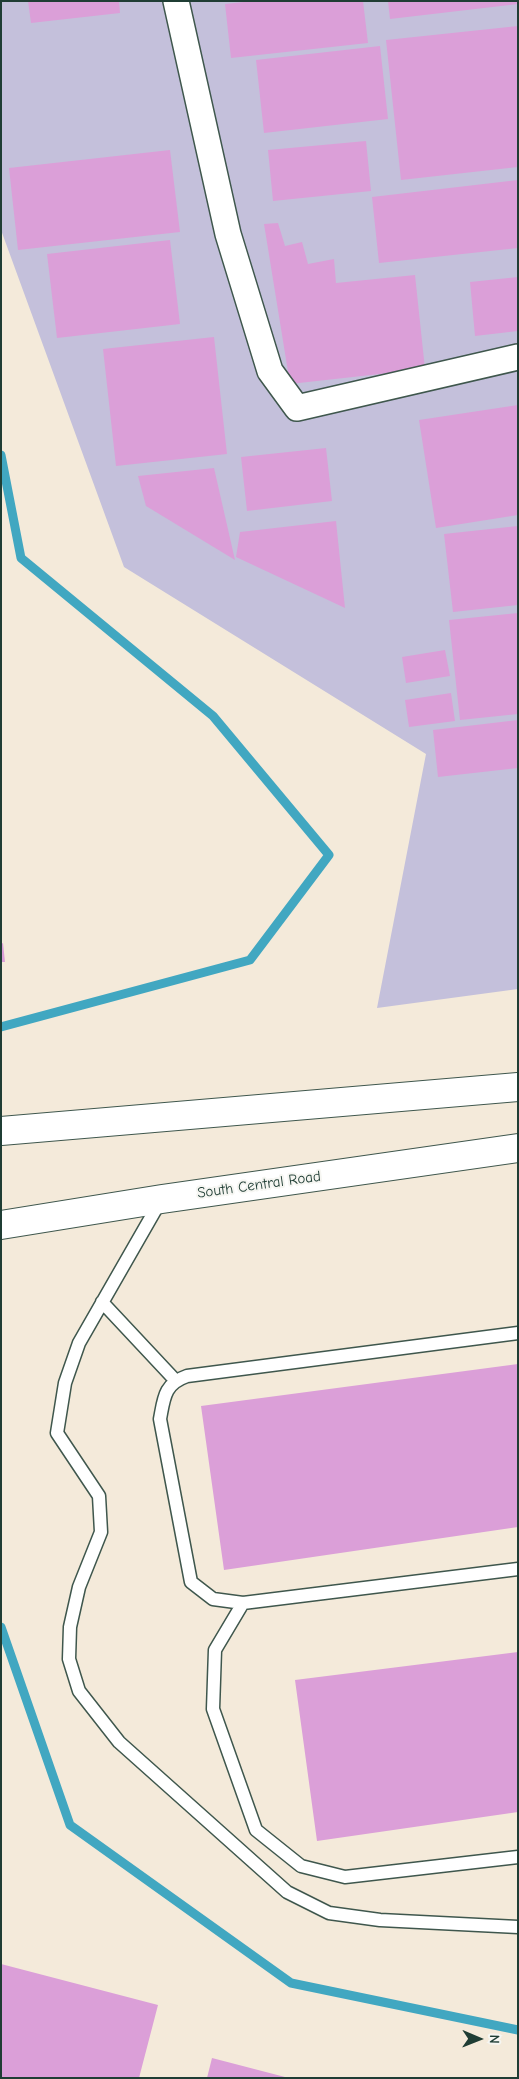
<!DOCTYPE html>
<html>
<head>
<meta charset="utf-8">
<style>
	body { margin:0 }
	#map { position:relative; width:519px; height:2079px; overflow:hidden; background:#f4eada; font-family:"Comic Neue",sans-serif }
	canvas { display:block }
	.frame { position:absolute; inset:0; border:2px solid #1f3d34; pointer-events:none }
	.north { position:absolute; left:454px; top:2014px; width:50px; height:50px; -webkit-text-stroke:4px #f6f6f2; paint-order:stroke; rotate:91deg; font-size:14px; font-weight:700; line-height:20px; text-align:center; color:#1f3d34 }
	.north::after { content:''; display:block; margin:auto; width:18px; height:22px; background:#1f3d34; clip-path:polygon(50% 0,100% 100%,50% 72%,0 100%) }
</style>
</head>
<body>
<div id="map">
<canvas width="519" height="2079"></canvas>
<div class="frame"></div>
<div class="north">N</div>
</div>
<script>
const c = document.querySelector('canvas').getContext('2d');
c.lineJoin = 'round';
function fill(path, color) {
  c.fillStyle = color;
  c.fill(path, 'evenodd');
}
function trace(path, color, width, dash) {
  c.strokeStyle = color;
  c.lineWidth = width;
  c.lineCap = dash ? 'butt' : 'round';
  c.setLineDash(dash || []);
  c.stroke(path);
}
function write(font, color, halo, rows, align = 'center') {
  c.font = font + ' "Comic Neue",sans-serif';
  c.lineWidth = 4;
  c.setLineDash([]);
  c.textBaseline = 'middle';
  c.strokeStyle = halo;
  c.fillStyle = color;
  for (const [text, x, y, turn = 0] of rows) {
    c.save();
    c.translate(x, y);
    c.rotate((+turn || 0) * Math.PI / 180);
    c.textAlign = isNaN(turn) ? turn : align;
    if (halo) c.strokeText(text, 0, 0);
    c.fillText(text, 0, 0);
    c.restore();
  }
}
const industrial = new Path2D(`
	M1,1H518V989L377,1008L426,754L124,567L1,230Z`);
const stream = new Path2D(`
	M1,455L21,558L213,716L329,855L250,960L1,1027
	M1,1627L70,1825L291,1983L518,2030`);
const building = new Path2D(`
	M28,1H119L120,13L31,23Z
	M253,1H363L368,43L231,58L225,4Z
	M388,1H518V4L390,19Z
	M518,26V167L401,180L386,40Z
	M380,46L388,119L264,133L256,60Z
	M366,141L371,191L273,201L268,150Z
	M170,150L180,232L18,250L9,168Z
	M518,180V248L379,263L372,197Z
	M278,223L285,246L302,242L308,264L334,259L336,283L415,275L425,369L290,384L264,224Z
	M170,240L180,324L57,338L47,254Z
	M518,277V331L475,336L470,282Z
	M214,337L227,454L116,466L103,349Z
	M518,405V515L436,528L419,420Z
	M326,448L332,501L247,511L241,457Z
	M214,468L235,560L146,506L138,476Z
	M336,521L345,608L236,557L240,532Z
	M518,526V605L453,612L444,534Z
	M518,613V714L460,720L449,620Z
	M445,650L450,676L406,683L402,657Z
	M451,693L455,721L409,727L405,700Z
	M518,720V768L438,777L433,730Z
	M3,943L5,962H1V944Z
	M518,1364V1527L224,1570L201,1406Z
	M518,1652V1812L317,1841L295,1680Z
	M1,1964L158,2005L139,2078H1Z
	M212,2058L285,2077L284,2078H207Z`);
const lane = new Path2D(`
	M161,1200L79,1343L65,1383L57,1433L99,1496L101,1532L79,1587L70,1627L69,1659L79,1691L119,1742L287,1892L329,1913L380,1920L518,1927
	M102,1302L175,1380
	M518,1333L187,1376C164,1384 164,1398 160,1419L191,1582L213,1599L243,1603L518,1569
	M243,1603L215,1650L213,1709L256,1830L301,1866L345,1877L518,1857`);
const street = new Path2D(`
	M176,1L228,234L270,371L297,408L518,357`);
const secondary = new Path2D(`
	M1,1131L518,1087
	M1,1225L162,1199L518,1148`);
const streetNames = [
	["South Central Road",259,1185,-8]
];
fill(industrial, '#c4c0db');
trace(stream, '#41a7c1', 9);
fill(building, '#db9fd8');
trace(lane, '#3f574d', 15);
trace(street, '#3f574d', 28);
trace(secondary, '#3f574d', 30);
trace(lane, '#fff', 12);
trace(street, '#fff', 25);
trace(secondary, '#fff', 28);
write('15px', '#1f3d34', '#f6f6f2', streetNames);
</script>
</body>
</html>
